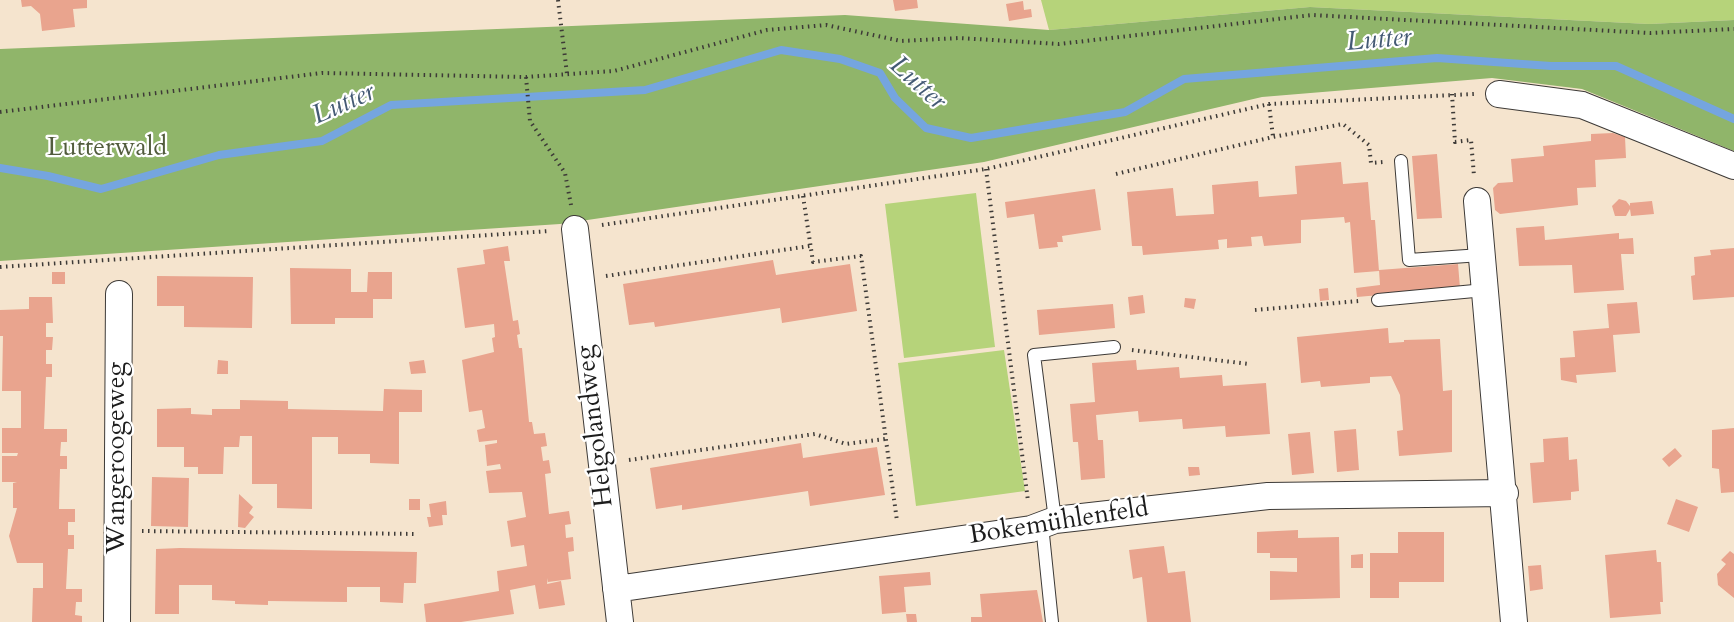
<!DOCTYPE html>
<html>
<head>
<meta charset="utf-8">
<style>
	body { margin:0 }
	canvas { display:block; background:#f5e4ce }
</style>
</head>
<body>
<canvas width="1734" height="622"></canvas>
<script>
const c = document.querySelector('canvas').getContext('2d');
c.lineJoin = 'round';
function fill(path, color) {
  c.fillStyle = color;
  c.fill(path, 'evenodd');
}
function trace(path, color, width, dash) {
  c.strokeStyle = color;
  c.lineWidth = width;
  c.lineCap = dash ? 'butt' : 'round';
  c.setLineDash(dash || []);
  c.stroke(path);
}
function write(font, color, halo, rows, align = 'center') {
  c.font = font + ' Cardo,serif';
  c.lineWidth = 4.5;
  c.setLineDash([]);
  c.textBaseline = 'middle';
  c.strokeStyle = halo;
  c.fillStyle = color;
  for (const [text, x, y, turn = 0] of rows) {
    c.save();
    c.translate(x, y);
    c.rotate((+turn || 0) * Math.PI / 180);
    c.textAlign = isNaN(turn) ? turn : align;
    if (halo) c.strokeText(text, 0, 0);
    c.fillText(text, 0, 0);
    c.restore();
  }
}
const green = new Path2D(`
	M1041,0H1734V20L1649,24L1310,7L1049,30Z
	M976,193L995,347L904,358L885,204Z
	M1004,350L1025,491L916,506L898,363Z`);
const forest = new Path2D(`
	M1310,7L1649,24L1734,20V151L1582,89L1492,78L1262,97L984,162L560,224L0,261V49L845,15L1049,30Z`);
const stream = new Path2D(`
	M0,168L48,176L101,189L219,155L322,141L391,105L645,90L781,50L840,59L880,73L895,98L926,128L971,138L1125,112L1184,79L1437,58L1551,66H1616L1734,119`);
const building = new Path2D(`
	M21,0H87V8L73,9L75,27L42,31L40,14L31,6L22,7Z
	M893,0H917L918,8L895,11Z
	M1023,1L1024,10L1031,9L1032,17L1009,21L1006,4Z
	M1613,133L1625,137L1626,158L1595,160L1596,187L1577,188L1578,205L1500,214L1495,210L1493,188L1498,183L1513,182L1511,159L1544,156L1543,146L1591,141V134Z
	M1437,154L1442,218L1417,219L1412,156Z
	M1341,162L1343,184L1368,182L1371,220H1375L1379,271L1354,273L1350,222L1345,223L1344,217L1301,220V243L1264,246L1262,236L1251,237L1252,246L1227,248V239L1218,240L1219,249L1143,255L1142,246H1132L1127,192L1173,188L1176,216L1214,214L1212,185L1258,181L1259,197L1297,194L1295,166Z
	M1095,189L1101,230L1062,236L1063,242H1057L1058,247L1039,249L1034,214L1007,218L1005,202Z
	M1619,199L1626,201L1630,206V203L1652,201L1654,214L1631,216L1630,209L1626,216H1615L1612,206Z
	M1544,226L1545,240L1619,233V239L1633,238L1634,254H1621L1624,290L1574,293L1572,265L1519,266L1516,228Z
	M508,246L510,261H504L513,321L518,320L520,334L517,335L519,348H522L529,422H532L534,434L545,433L547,446L541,447L543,461L549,460L551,473L545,474L549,514L569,511L571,524L565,525L566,538L573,537L574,551L568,552L571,579L548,582V578L547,584L561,581L565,605L539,609L535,585L510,590L514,614L461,622H426L424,604L499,591L497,571L527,566L524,545L511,547L507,521L526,517L522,492L489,493L486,471L501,469L500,464L487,466L485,445L497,443V440L479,442L477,430L485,428L482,410L469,412L462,360L494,352L492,338L495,337L494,324L465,328L457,268L485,264L483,250Z
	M1734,248V297L1693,300L1691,276L1695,275L1694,257L1711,255L1710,250Z
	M773,260L776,275L850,264L857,311L782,323L780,308L655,327L654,322L629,325L623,284Z
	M1458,264L1460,288L1357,297L1356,288L1380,285L1379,270Z
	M290,268L351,269V292H367L368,272H392V299H373V318H335V324H291Z
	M52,272H65V284H52Z
	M157,276L253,277L252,328L184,327V306H157Z
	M1328,288L1329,300L1320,301L1319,289Z
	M1143,295L1145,313L1130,315L1128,297Z
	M29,297H52L53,323H46V337H53L52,350H46V364H52V377H46L44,429H67V442H61L60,456H67V469H60L59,509H75V522H68V535H74V549H68L66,589H82V602H76L75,615L82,616V622H32L33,588H43V563H17L9,536L17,508H13V483L17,482H2V456H17L18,453H2V428H21V391H2L3,336H0V310L29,309Z
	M1185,298L1196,299L1194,309L1184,307Z
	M1637,302L1640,333L1613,335L1616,372L1576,375L1577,383L1561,380L1560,358L1575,357L1573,331L1609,328L1607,304Z
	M1113,304L1115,328L1039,335L1037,310Z
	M1388,328L1389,343L1404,342V340L1440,339L1443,391L1452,390V452L1399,456L1397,431L1403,430L1400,395L1391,376L1370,377V383L1321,387L1320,381L1301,383L1297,337Z
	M218,360L228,361V374H217Z
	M424,360L426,373L411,374L409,362Z
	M1136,360L1137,370L1179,367L1180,378L1222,375L1223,386L1266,383L1270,434L1226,437L1225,426L1183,429L1182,419L1139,422L1138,411L1096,415L1098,440H1103L1105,478L1081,480L1078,442H1073L1070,404L1095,402L1092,363Z
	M384,389L422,390V412H399V464L370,463V454H338V437H312V509L277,508V484H252V436H240L239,447H224L223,474H198V467H184V447H157V409L191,408V414L212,415V409H240V400L288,401V409L383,411Z
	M1734,428V492L1721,493L1719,469L1712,468V430Z
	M1356,429L1359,470L1337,472L1334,431Z
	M1310,432L1314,473L1292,475L1288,434Z
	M1568,437L1569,460L1577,459L1579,491L1571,492V500L1533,503L1530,463L1544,462L1543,439Z
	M801,443L803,458L877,447L885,495L810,506L808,491L682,510V505L656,509L650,468Z
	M1675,448L1682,456L1669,467L1662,459Z
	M1188,467H1199L1200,475L1189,476Z
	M152,477L189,478L188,527L151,526Z
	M239,494L253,507L249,513L254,517L245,528L238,527Z
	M409,499H420V510H409Z
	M1676,499L1698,507L1689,532L1667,524Z
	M446,501L447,515H442L443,525L429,527L427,517H431L429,504Z
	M1298,530V538L1339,537L1340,598L1270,600V571L1297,572V558H1270V553H1257V532Z
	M1398,532H1444V582H1399V598H1370V553H1398Z
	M1164,546L1168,573L1185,571L1191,622H1147L1142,577L1133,579L1129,550Z
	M180,548L417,552L416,583H404L403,603L380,602V587H347V602L268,601V605L235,604V601L212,600V585H179V614H155L156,549Z
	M1656,550L1657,562H1661L1663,602H1660L1661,614L1610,618L1605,555Z
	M1730,551L1734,554V598L1718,585L1717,574L1726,564L1721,560Z
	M1363,554V568H1351V555Z
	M1541,565L1543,589L1530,591L1528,566Z
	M930,572L931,585L904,587L906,612L882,614L879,576Z
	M1037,590L1043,622H971V617H982L980,594Z
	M906,614H916L917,622H907Z`);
const path = new Path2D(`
	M558,0L567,74
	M526,77L530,121L565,173L571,205
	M1452,94L1455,142L1471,140L1474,176
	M1269,104L1273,137
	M0,112L322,73L526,77L614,71L767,30L826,25L901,41L959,38L1059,44L1312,15L1650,33L1734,29
	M986,169L1028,501
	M1116,174L1273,137L1343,124L1369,145L1371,163L1383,162
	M803,196L813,262L861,256L897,521
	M602,225L986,169L1269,104L1474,94
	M0,267L550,231
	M606,276L810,246
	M1255,310L1359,301
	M1132,350L1249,364
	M629,460L815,434L846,444L885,439
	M142,531L418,534`);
const service = new Path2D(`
	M1401,161L1409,260L1481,255
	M1378,300L1485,290
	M1055,520L1034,355L1114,347
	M1042,525L1052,622`);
const minor = new Path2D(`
	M1499,94L1582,105L1734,166
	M1477,201L1514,622
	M575,229L620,622
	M616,589L1031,529L1055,520L1268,496L1505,493
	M117,622L119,294`);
const parkNames = [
	["Lutterwald",107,149]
];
const streetNames = [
	["Helgolandweg",596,426,-97],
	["Wangeroogeweg",118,458,-90],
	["Bokemühlenfeld",1059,523,-9]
];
const waterNames = [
	["Lutter",1379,41,-5],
	["Lutter",917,84,42],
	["Lutter",344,105,-24]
];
fill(green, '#b6d37a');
fill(forest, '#90b56a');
trace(stream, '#75a5df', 8);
fill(building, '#e9a48e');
trace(service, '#3d3a37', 14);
trace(minor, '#3d3a37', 28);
trace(path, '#3d3a37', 4, [1.5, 4.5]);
trace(service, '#fff', 12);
trace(minor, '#fff', 26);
write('26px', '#525c3d', '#fff', parkNames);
write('26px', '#1c1c1c', '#fff', streetNames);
write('italic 27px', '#445a74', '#fff', waterNames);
</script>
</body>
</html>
